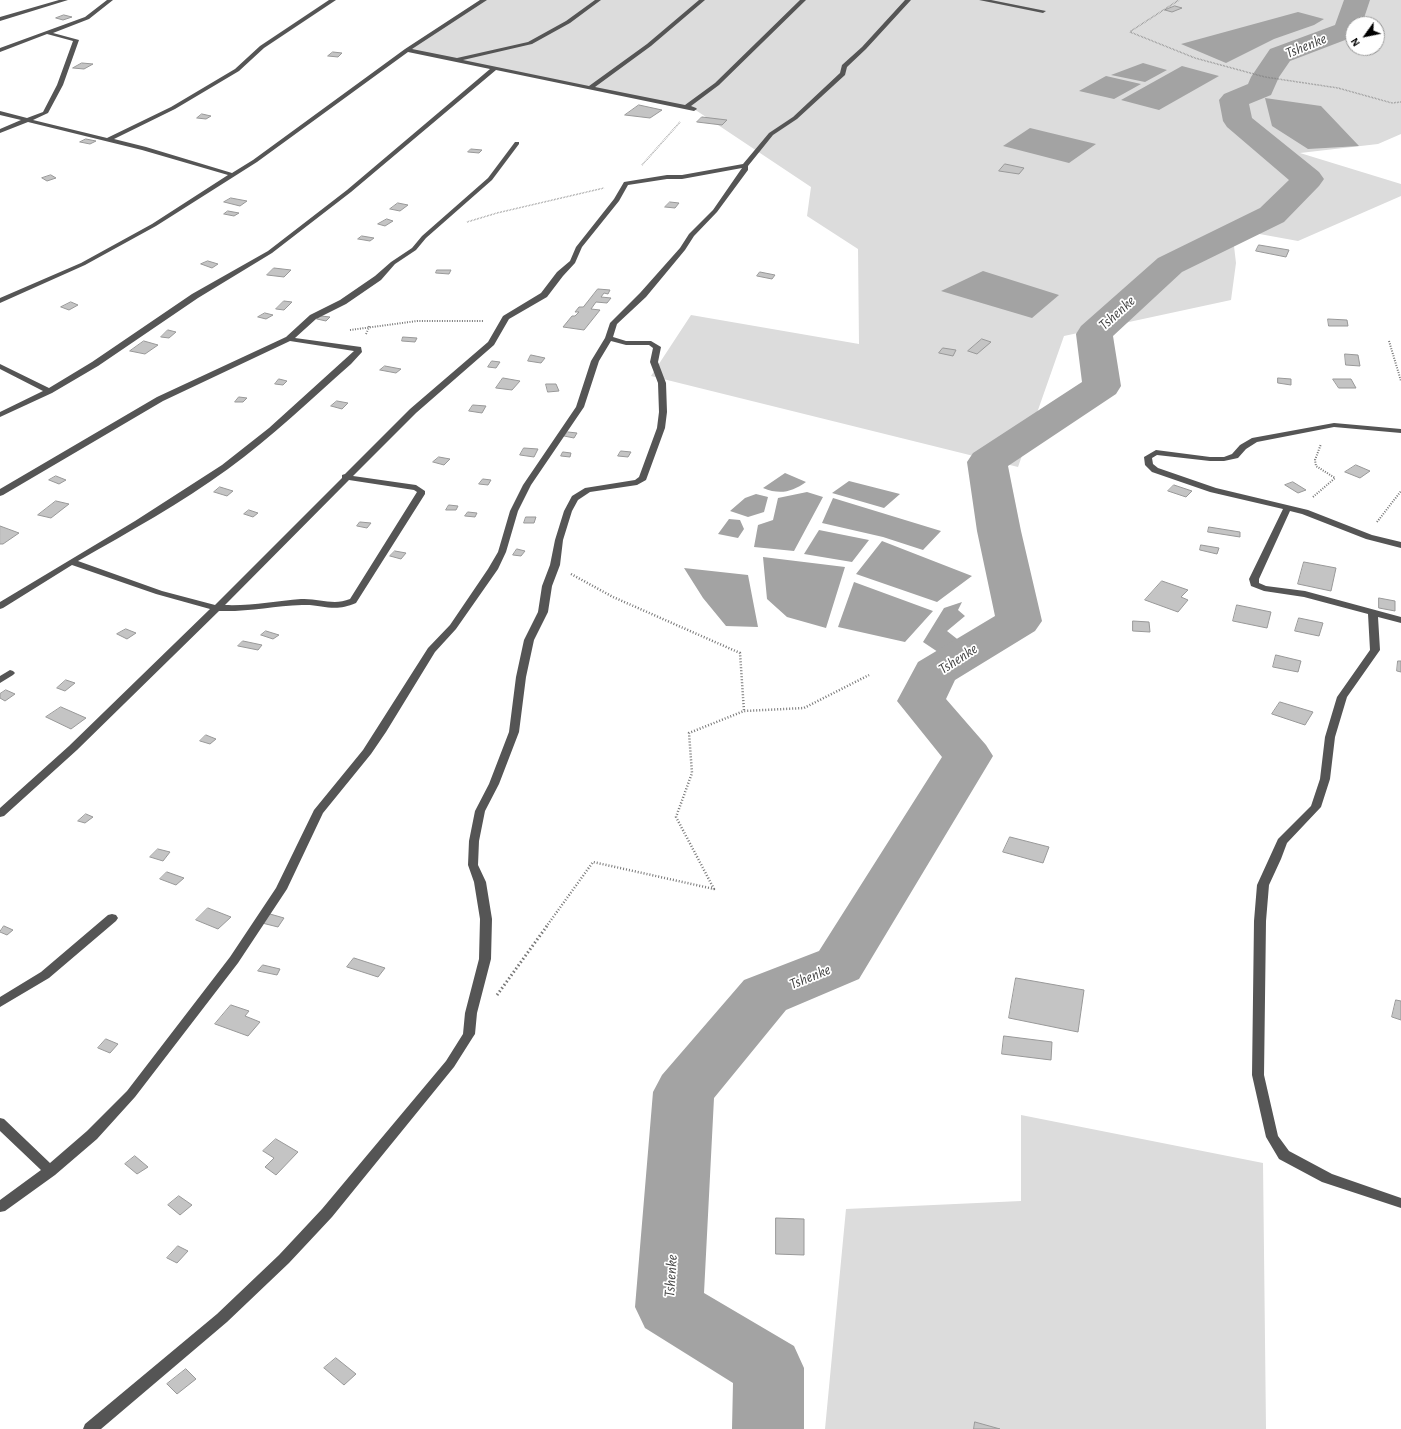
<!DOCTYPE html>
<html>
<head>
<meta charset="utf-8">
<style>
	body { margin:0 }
	#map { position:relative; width:1401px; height:1429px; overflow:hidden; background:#fff; font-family:"Alegreya Sans",sans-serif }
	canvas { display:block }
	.north { position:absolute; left:1345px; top:16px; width:40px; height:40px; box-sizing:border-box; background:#fff; border:1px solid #999; border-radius:50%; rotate:237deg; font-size:11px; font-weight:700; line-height:16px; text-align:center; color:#000 }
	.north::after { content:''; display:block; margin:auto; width:14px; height:18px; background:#000; clip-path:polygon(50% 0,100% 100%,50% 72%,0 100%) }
</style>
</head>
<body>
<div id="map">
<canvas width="1401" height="1429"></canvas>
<div class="north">N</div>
</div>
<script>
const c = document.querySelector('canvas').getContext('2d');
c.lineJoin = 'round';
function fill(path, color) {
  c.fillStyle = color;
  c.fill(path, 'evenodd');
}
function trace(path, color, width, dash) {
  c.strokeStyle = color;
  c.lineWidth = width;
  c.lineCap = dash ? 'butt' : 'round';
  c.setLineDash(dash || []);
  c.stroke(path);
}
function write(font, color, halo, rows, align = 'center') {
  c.font = font + ' "Alegreya Sans",sans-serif';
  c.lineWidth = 3.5;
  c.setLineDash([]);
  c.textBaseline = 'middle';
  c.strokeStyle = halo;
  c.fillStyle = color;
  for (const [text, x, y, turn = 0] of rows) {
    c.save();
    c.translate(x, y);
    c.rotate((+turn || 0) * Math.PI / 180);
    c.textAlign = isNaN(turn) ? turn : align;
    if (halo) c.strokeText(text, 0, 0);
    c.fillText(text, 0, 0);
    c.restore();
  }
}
const green = new Path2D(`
	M484,0H1401V134L1378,144L1300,153L1401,184V196L1298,241L1232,229L1236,263L1231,300L1064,336L1018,467L651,376L691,315L859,344L858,249L807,216L811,187L694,109L407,50ZM1353,24H1377V48H1353Z
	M1021,1115L1263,1163L1266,1429H825L846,1209L1021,1201Z`);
const water = new Path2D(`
	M1298,12L1324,19L1314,25L1274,39L1226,63L1181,44Z
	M1143,63L1167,70L1145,82L1111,75Z
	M1182,66L1219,76L1159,110L1121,100Z
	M1106,76L1141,84L1114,99L1079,91Z
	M1265,98L1321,106L1359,146L1308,149L1272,126Z
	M1030,128L1096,144L1069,163L1003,146Z
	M983,271L1059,295L1032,318L941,291Z
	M785,473L806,482C792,492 780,495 763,488Z
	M849,481L900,494L884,508L832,493Z
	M807,492L823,497L794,551L754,547L758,525L773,520L778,498Z
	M756,494L768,497L764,512L748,517L730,511L745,498Z
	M833,498L941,531L923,550L883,537L822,523Z
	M729,519L740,520L744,529L738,538L718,534Z
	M819,530L869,540L852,562L804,554Z
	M882,541L972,576L937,602L856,574Z
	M763,557L845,567L826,628L787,617L767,599Z
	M684,568L748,575L758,627L726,626L703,598Z
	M854,582L933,611L905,642L838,627Z
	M962,602L958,610L965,616L947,631L961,642L938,652L923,642L944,608Z`);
const river = new Path2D(`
	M1344,0H1370L1362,24H1353V37L1290,61L1279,77L1271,95L1249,104L1252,118L1319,172L1324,179L1319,186L1284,222L1182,272L1113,336L1121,386L1116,394L1008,466L1021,531L1042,621L1035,631L955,680L946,699L986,745L993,756L859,979L786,1010L714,1098L704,1293L794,1346L804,1368V1429H732L733,1383L645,1328L635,1307L653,1092L662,1075L744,980L819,951L942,757L897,701L918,662L995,616L977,531L967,462L973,453L1082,382L1076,334L1081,326L1158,258L1260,208L1289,180L1227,127L1223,121L1219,100L1224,94L1248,84L1251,77L1270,49L1335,25Z`);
const building = new Path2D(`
	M1175,6L1182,8L1172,12L1165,10Z
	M64,15L72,17L63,20L56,18Z
	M333,52L342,53L338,57L328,56Z
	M82,63L93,64L84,69L73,68Z
	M639,105L662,110L650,118L625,115Z
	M202,114L211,116L206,119L197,118Z
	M702,117L727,120L722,125L697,122Z
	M86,139L96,141L90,144L80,142Z
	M471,149L482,150L479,153L468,152Z
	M1005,164L1024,168L1019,174L999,171Z
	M51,175L56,178L47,181L42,178Z
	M231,198L247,201L240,206L224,202Z
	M670,202L679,203L675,208L665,207Z
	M398,203L408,205L400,211L390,209Z
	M228,211L239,213L234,216L224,214Z
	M387,219L393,221L385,226L378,224Z
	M362,236L374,238L370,241L358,239Z
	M1259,245L1289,250L1286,257L1256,251Z
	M208,261L218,264L212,268L201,264Z
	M274,268L291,270L284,277L267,275Z
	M437,270H451L449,274L436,273Z
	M760,272L775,275L772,279L757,276Z
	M598,289L610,290L608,294L604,293L601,297L611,298L607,303L596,302L591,309L600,310L584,330L563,327L572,316H575L579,312H575L579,307H583Z
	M284,301L292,302L284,310L276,309Z
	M71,302L78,305L69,310L61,307Z
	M265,313L273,315L266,319L258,317Z
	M321,316L330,317L326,321L317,319Z
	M1328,319L1347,320L1348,326H1329Z
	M168,330L176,332L169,338L161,337Z
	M403,337L417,338L415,342L402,341Z
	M982,339L991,342L977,354L968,351Z
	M144,341L158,345L145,354L130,351Z
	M943,348L956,350L953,356L939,353Z
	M1345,354L1358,355L1360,366L1346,365Z
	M531,355L545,358L541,363L528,361Z
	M492,361L500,362L496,368L488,367Z
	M385,366L401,369L396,373L380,370Z
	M503,378L520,381L512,390L496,388Z
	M1278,378L1291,379V385L1278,383Z
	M279,379L287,381L283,385L275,384Z
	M1333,379H1351L1356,388H1339Z
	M546,384H556L559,391L548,392Z
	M239,397L247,398L243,402H235Z
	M337,401L348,403L342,409L331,406Z
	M473,405L486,406L482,413L469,411Z
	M568,432L577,433L574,438L564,436Z
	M524,448L538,449L534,457L520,455Z
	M621,451L631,452L628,457L618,456Z
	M563,452L571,453L570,457L561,456Z
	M439,457L450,459L444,465L433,462Z
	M1356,465L1370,471L1360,478L1345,472Z
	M56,476L66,480L59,484L49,480Z
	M483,479L491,480L488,485L479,484Z
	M1293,482L1306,490L1298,493L1285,485Z
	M1174,485L1192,491L1186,497L1168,491Z
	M220,487L233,491L227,496L214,492Z
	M56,501L69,504L51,518L38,515Z
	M449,505L458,506L456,510H446Z
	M249,510L258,513L253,517L244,514Z
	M468,512L477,513L475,517L465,516Z
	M526,517H536L534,523H524Z
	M360,522L371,523L367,528L357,526Z
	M0,526L19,533L3,544H0Z
	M1209,527L1240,532V537L1208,532Z
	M1201,545L1219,548L1217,554L1200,550Z
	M517,549L525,551L521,556L513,555Z
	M395,551L406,553L401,559L390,556Z
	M1304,562L1336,568L1331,591L1298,584Z
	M1162,581L1188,590L1181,597L1188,600L1178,612L1145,600Z
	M1379,598L1395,601V611L1379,608Z
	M1237,605L1271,612L1267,628L1233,621Z
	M1299,618L1323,623L1319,636L1295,631Z
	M1133,621L1149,622L1150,632L1133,631Z
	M126,629L136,633L127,639L117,634Z
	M266,631L279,635L273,639L261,635Z
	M243,641L262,645L258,650L238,646Z
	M1276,655L1301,661L1298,672L1273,667Z
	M1398,661H1401V672L1397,671Z
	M66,680L75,683L65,691L57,688Z
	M6,690L15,694L5,701L0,698V694Z
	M1280,702L1313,712L1305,725L1272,714Z
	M61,707L86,718L71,729L46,717Z
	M206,735L216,739L210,744L200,741Z
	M86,814L93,817L85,823L78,821Z
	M1010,837L1049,847L1043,863L1003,852Z
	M158,849L170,852L163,861L150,857Z
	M167,872L184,878L176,885L160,879Z
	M208,908L231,917L218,929L196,920Z
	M270,914L284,918L278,927L262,923Z
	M4,926L13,930L7,935L0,932Z
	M354,958L385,968L378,977L347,967Z
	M263,965L280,969L277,975L258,971Z
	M1016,978L1084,990L1078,1032L1009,1018Z
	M1396,1000L1401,1001V1020L1392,1017Z
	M231,1005L249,1011L245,1016L260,1022L248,1036L215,1024Z
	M1004,1036L1052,1042L1051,1060L1002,1054Z
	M106,1039L118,1044L110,1053L98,1048Z
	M276,1139L298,1152L276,1175L265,1167L274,1158L263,1151Z
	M135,1156L148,1167L137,1174L125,1164Z
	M179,1196L192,1205L180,1215L168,1205Z
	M776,1218L804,1219V1255L776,1254Z
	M178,1246L188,1251L177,1263L167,1258Z
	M336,1358L356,1374L344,1385L324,1368Z
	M186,1369L196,1379L177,1394L167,1384Z
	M975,1422L1000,1429H974Z`);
const pathFar3 = new Path2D(`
	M1131,31L1179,0
	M1130,32L1195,58L1265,77L1338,88L1392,103L1401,102
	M642,165L680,122
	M467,222L497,213L604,188`);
const pathFar2 = new Path2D(`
	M350,330L417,321H484
	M366,334L370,325
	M1389,341L1401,381
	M1313,497L1335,478L1316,466L1315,460L1321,444
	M1377,522L1401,491`);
const pathFar1 = new Path2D(`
	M571,574L613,597L740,653L744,711
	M546,927L593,862L714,889L676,817L692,773L689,733L744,711L804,708L869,675`);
const path = new Path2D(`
	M497,995L547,926`);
const minor = new Path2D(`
	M59,0H68L0,21V17Z
	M107,0H113L89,19L53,33L79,40L63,85L48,113L33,120L107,138L171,107L235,69L260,46L329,0H336L264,48L239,71L175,109L114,139L146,147L232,173L253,160L405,49L480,0H487L412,49L457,58L528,42L566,21L595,0H601L570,23L532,44L463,60L589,86L647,44L699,0H705L651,46L595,87L685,105L715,83L800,0H806L719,85L691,106L696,108L697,109L694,111L496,70L351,192L272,253L198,298L98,366L52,393L0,417V412L43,391L0,369V364L49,388L92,362L192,294L268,251L347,190L490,69L408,52L257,162L156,226L85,265L0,303V298L81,263L152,224L228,175L142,150L28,122L0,133V129L21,120L0,115V111L27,118L43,112L57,85L73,41L47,34L0,52V48L85,17Z
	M905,0H911L866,49L847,67L845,75L797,119L773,135L748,166V170L717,212L694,236L685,250L646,297L617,324L613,337L626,341H651L661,347L658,362L666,383L667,412L665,428L646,480L637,485L590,492L578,500L572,511L563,540L560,565L552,586L548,612L534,640L526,677L519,732L499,784L485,811L479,841L478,865L486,882L492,919L491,959L477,1013L475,1034L473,1037L454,1067L332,1217L289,1263L227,1322L101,1429H83L85,1424L217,1314L279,1255L322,1209L446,1061L463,1034L465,1013L479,959L480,919L474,882L468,865L469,841L475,811L489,784L509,732L516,677L524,640L538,612L542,586L550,565L555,540L564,511L572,496L585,488L635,480L639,477L657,428L659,412L658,383L650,362L653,348L649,345H626L611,341L599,361L584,407L531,485L518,511L506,552L498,569L456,629L435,652L386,732L371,754L323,813L287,889L238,963L135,1097L97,1139L55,1175L5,1211L0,1212V1200L41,1170L0,1131V1118L4,1119L50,1163L87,1131L127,1091L230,957L276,888L314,810L363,750L428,648L450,625L488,569L498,552L510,511L523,485L576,407L591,361L605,338L610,323L640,293L680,248L689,234L713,210L742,168L682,179H667L628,185L619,201L582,247L575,263L563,276L547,297L509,319L494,345L416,413L353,476L416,485L425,491V494L356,603C333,613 324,604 302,605C274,606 247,612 219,611L77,750L4,816L0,817V808L69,746L210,609L156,594L72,565L3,608L0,609V602L135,521L222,465L269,428L354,351L290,341L163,401L3,495L0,496V489L157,397L286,337L310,315L340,300L375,276L391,262L412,248L422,236L488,178L515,142H519V144L492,180L426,238L416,250L395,264L381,280L346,304L316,319L295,338L361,347L362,352L351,364C311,399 272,437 228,469C181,503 129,532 78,561L162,591L215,605L342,478V475L345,474L410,409L488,342L503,316L541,293L557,272L570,261L576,247L614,199L624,182L667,175H682L743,164L769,133L793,117L840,73L842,65L862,47ZM349,480L414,490L417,492L350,599C333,606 319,598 301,599C276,601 251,606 225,605Z
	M979,0H991L1046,11L1043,13Z
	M1334,423L1401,429V433L1334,427L1257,442L1246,449L1238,458L1224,461H1210L1157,455L1152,458L1153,464L1158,468L1216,488L1308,510L1372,535L1401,542V548L1366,539L1302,514L1290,511L1259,579V583L1266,586L1305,591L1401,617V623L1378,617L1380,650L1347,697L1335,737L1330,779L1321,807L1287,843L1281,859L1269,885L1266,921L1264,1075L1278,1136L1289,1151L1332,1174L1401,1198V1208L1322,1182L1279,1159L1266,1137L1252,1075L1254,921L1257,885L1278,839L1311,806L1320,779L1325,737L1337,697L1370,650L1368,614L1304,597L1264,591L1251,586L1249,579L1283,509L1210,492L1152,472L1145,465L1144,457L1156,450L1210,457H1224L1232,454L1240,445L1252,438Z
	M10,670L13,671L15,673L13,675L0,683V676Z
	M112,914L116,915L118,918L116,921L49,978L0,1007V997L41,972L108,915Z`);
const waterNames = [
	["Tshenke",1306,46,-22],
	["Tshenke",1117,313,-42],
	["Tshenke",958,659,-33],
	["Tshenke",810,977,-22],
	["Tshenke",671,1276,-86]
];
fill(green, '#dcdcdc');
fill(water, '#a3a3a3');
fill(river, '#a3a3a3');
fill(building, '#c4c4c4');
trace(building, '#999', 1);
trace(pathFar3, '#777', 1.5, [0.5, 1]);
trace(pathFar2, '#777', 2, [1, 1.5]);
trace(pathFar1, '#777', 2.5, [1, 2]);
trace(path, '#777', 3, [1.5, 2.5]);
fill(minor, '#555');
write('italic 15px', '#444', '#fff', waterNames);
</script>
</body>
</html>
